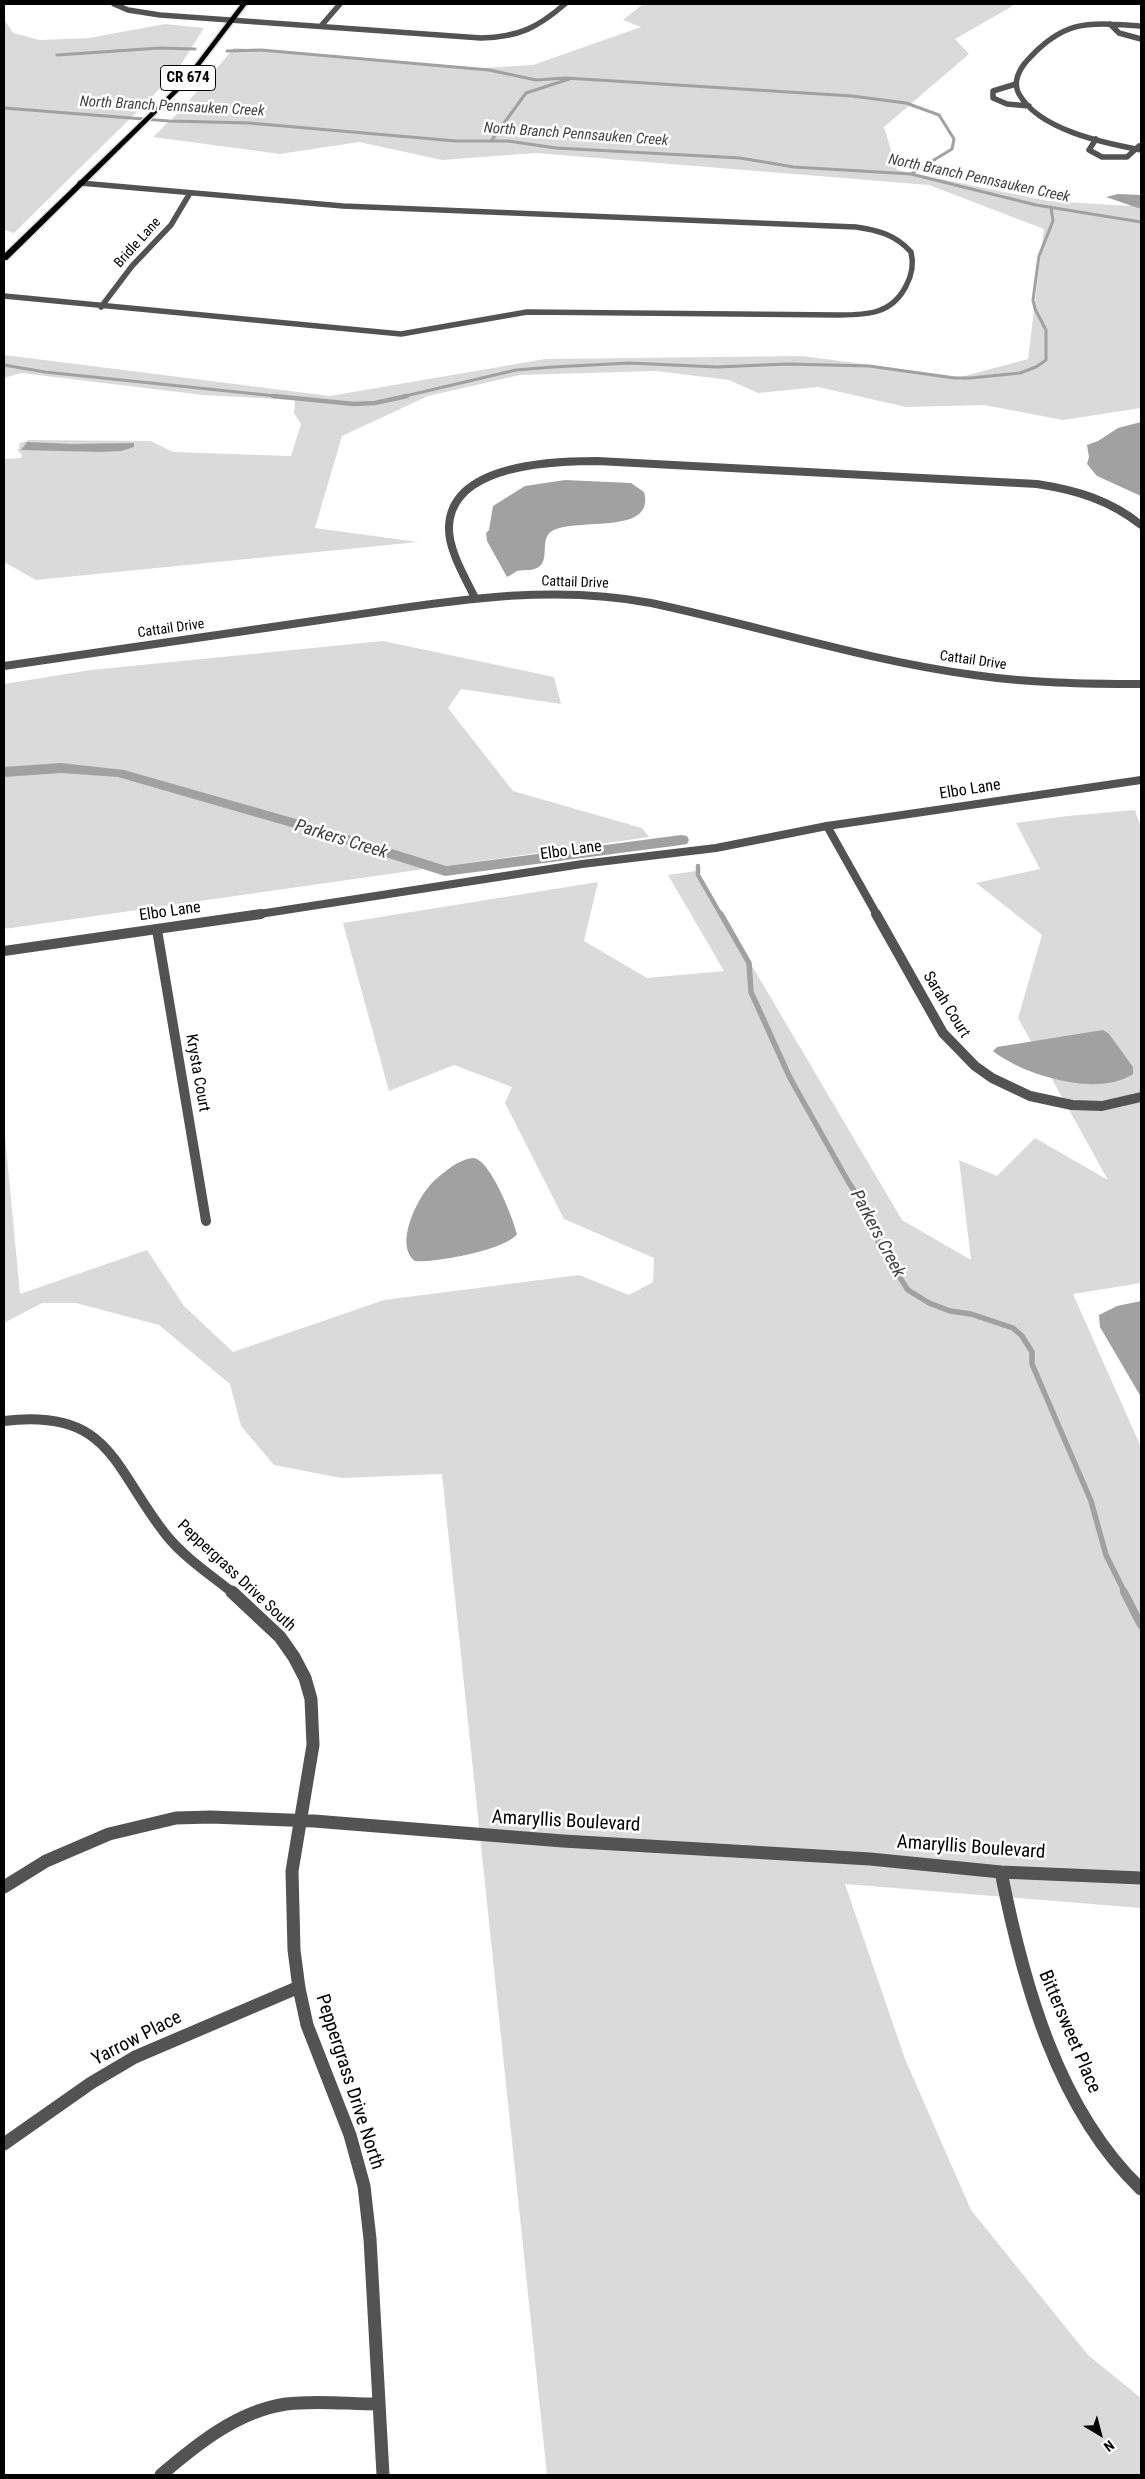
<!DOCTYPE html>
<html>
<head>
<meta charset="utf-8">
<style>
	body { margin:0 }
	#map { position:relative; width:1145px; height:2479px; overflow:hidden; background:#fff; font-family:"Roboto Condensed",sans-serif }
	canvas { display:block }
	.frame { position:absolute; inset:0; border:5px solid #000; pointer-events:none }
	.north { position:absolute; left:1075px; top:2409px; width:50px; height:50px; -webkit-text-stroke:4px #fff; paint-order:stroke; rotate:143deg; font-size:14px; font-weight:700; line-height:20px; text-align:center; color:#000 }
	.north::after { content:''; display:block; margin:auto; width:18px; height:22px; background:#000; clip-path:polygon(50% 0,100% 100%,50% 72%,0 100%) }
</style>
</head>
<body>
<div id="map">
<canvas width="1145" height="2479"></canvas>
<div class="frame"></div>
<div class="north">N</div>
</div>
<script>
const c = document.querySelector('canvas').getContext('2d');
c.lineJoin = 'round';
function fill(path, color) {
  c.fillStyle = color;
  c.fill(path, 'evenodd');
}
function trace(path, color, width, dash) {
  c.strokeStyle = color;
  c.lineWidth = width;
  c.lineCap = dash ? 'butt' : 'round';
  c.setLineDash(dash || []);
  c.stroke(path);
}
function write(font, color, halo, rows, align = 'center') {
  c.font = font + ' "Roboto Condensed",sans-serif';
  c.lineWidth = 5;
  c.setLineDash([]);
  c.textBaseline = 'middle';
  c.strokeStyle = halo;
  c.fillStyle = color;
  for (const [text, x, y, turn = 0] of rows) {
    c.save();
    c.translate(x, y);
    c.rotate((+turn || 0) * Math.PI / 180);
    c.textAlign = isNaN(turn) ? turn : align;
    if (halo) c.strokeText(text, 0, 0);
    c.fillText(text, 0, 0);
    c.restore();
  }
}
const green = new Path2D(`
	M643,4H1016L955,39L969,54L884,127L897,170L1048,201L1129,206L1141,197V408L1063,420L984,405L906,407L818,387L758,393L729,380L656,371L520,375L428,396L342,436L315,528L418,542L36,580L4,562V459L21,458L22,455L18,451L20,443L29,440L151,441L173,452L291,456L301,424L294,413L295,400L203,395L21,373L4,378V355L330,396L545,359L802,356L961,377L1028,359L1044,229L929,185L536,153L442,160L359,142L280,154L153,137L182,109L234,48L482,68L533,65L641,27L623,20Z
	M4,19L13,33L40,40L89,38L165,24L204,28L178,69L147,102L14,233L4,230Z
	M383,641L554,677L561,704L461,689L448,708L513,791L642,828L649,837L4,929V684L91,670Z
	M1135,810L1141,828V1283L1073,1294L1141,1447V1908L845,1884L905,2059L971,2210L1088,2355L1141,2398V2475H547L442,1474L341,1478L274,1465L241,1426L230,1384L159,1325L76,1303H42L4,1323V1125L20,1294L147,1250L184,1306L233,1352L384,1300L579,1275L629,1295L653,1282L654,1258L564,1219L505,1103L512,1087L454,1065L389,1091L343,923L598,882L584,941L647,978L724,971L668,875L696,871L902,1220L971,1260L959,1160L997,1176L1035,1138L1108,1180L1018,1018L1042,935L976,883L1040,869L1016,823L1068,816Z`);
const water = new Path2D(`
	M1118,194L1141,195V209L1106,197Z
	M1141,422V496L1097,476L1087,464L1089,457L1087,445L1098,441L1118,428Z
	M27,442L71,444L134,443V447L121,451L102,452L21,450Z
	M565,480L631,483L644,492C656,536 577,517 552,531C540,538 549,558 540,566C533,572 525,569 517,571C514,573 511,575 507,577L487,541L486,533L489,530L493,506L525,486Z
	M1103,1030L1109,1034L1133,1067V1074C1098,1098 1023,1075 993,1051L997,1047Z
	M474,1158C491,1161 513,1218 517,1234C506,1250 434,1263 415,1261C394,1245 417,1199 431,1184C441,1174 460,1158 474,1158Z
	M1141,1301V1397L1100,1327L1099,1315L1117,1306Z`);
const streamFar3 = new Path2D(`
	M227,51L261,50L489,70L536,80L566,78L852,96L906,103L939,115L954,139L952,149L911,174
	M57,55L160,48L195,49
	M4,108L169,121L249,123L456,141H508L556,148L740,158L794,167L911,174L1036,205L1141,222
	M491,141L526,93L569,79
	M4,365L45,372L285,397
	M401,397L516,370L553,367L629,363L717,367L787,364L869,366L954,378H971L1020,373L1036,367L1046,360V330L1035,309L1033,300L1039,256L1053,221L1051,207`);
const streamFar2 = new Path2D(`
	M273,396L354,404L375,403L407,396
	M698,866V875L721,915`);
const streamFar1 = new Path2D(`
	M721,914L749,963L751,992L790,1078L849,1183L869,1212L880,1247L908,1290L929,1303L950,1311L971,1314L1013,1328L1022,1336L1032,1352V1364L1091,1501L1106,1555L1125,1593`);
const stream = new Path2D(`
	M1124,1592L1141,1625`);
const canal = new Path2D(`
	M61,763L124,770L303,821L446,866L681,835L687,836L689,840L687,844L681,845L445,876L291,827L118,777L61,773L4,777V767Z`);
const minorFar3 = new Path2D(`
	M114,4L128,10L160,15L481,38C519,37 537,28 565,4
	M1110,24L1119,33L1141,39
	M321,26L340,4
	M1141,26C1087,22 1063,19 1025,63C1018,72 1013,83 1019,94C1039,130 1104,143 1141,150
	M1016,84L993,91V98L1007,104L1029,106
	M1096,139L1089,150L1102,157H1127L1139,146
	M4,296L401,334L527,312L839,315C867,315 892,314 906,286C912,275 914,264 911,252C896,235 878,230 856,227L343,206L80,183
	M101,307L132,266L171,225L190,193`);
const minorFar2 = new Path2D(`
	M475,598C465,577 448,550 449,526C452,464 552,461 597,461L1037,484C1076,490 1110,500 1141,525
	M4,666C112,650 219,635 327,619C434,604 543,582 651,603C759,626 865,660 974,675C1029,683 1085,684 1141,684
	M827,826L877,915`);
const minorFar1 = new Path2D(`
	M876,914L943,1033L975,1066L992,1078L1030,1096L1072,1105L1102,1106L1141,1097
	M157,930L206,1221
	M4,1421C112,1408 113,1469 167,1536C185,1558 211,1575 233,1593`);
const minor = new Path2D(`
	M232,1592L280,1637L294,1657L305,1678L311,1699L313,1745L292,1871L294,1950L299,1988L307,2025L350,2135L364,2186L370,2239L383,2475
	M1001,1872C1023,1982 1057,2109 1141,2189
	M4,1887L46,1861L109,1834L176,1818L211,1817L314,1821L563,1841L870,1859L1001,1872L1141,1878
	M4,2144L91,2083L135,2057L299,1987
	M161,2475C197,2444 238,2411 286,2404C316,2400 348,2404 378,2404`);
const tertiaryFar1 = new Path2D(`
	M253,915L582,864L716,848L827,826L1141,780`);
const tertiary = new Path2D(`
	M4,951L261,914`);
const primary = new Path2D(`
	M241,4H247L186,84L7,260H4V254L182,82Z`);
const farStreetnames = [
	["Bridle Lane",138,243,-48],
	["Cattail Drive",575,583,2],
	["Cattail Drive",171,629,-8],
	["Cattail Drive",973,661,8]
];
const shields = [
	[188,78,55]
];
const shieldNames = [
	["CR 674",188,78]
];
const farWaternames = [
	["North Branch Pennsauken Creek",172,107,3],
	["North Branch Pennsauken Creek",576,135,4],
	["North Branch Pennsauken Creek",979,179,12]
];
const streetNames = [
	["Elbo Lane",970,790,-9],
	["Elbo Lane",571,851,-8],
	["Elbo Lane",170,912,-8],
	["Sarah Court",946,1005,58],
	["Krysta Court",197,1073,80],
	["Peppergrass Drive South",236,1576,43]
];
const waterNames = [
	["Parkers Creek",341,840,17],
	["Parkers Creek",877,1234,62]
];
const nearStreetnames = [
	["Amaryllis Boulevard",566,1822,3],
	["Amaryllis Boulevard",971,1848,4],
	["Bittersweet Place",1069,2032,67],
	["Yarrow Place",137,2039,-27],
	["Peppergrass Drive North",349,2082,72]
];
fill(green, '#dadada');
fill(water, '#a1a1a1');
trace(streamFar3, '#a1a1a1', 3);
trace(streamFar2, '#a1a1a1', 4.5);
trace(streamFar1, '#a1a1a1', 5.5);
trace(stream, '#a1a1a1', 8);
fill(canal, '#a1a1a1');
trace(primary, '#dbdbdb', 3);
trace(minorFar3, '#535353', 5.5);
trace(minorFar2, '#535353', 8);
trace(minorFar1, '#535353', 10);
trace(minor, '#535353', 13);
trace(tertiaryFar1, '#535353', 8);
trace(tertiary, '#535353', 10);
fill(primary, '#000');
write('14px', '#000', '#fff', farStreetnames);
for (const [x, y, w] of shields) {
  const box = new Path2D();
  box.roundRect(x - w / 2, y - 12.5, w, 25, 4);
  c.fillStyle = '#fff';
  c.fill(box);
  trace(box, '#000', 1);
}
write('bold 15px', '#000', null, shieldNames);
write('italic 15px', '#424242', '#fff', farWaternames);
write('16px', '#000', '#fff', streetNames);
write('italic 18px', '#424242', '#fff', waterNames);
write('19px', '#000', '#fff', nearStreetnames);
</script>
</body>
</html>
